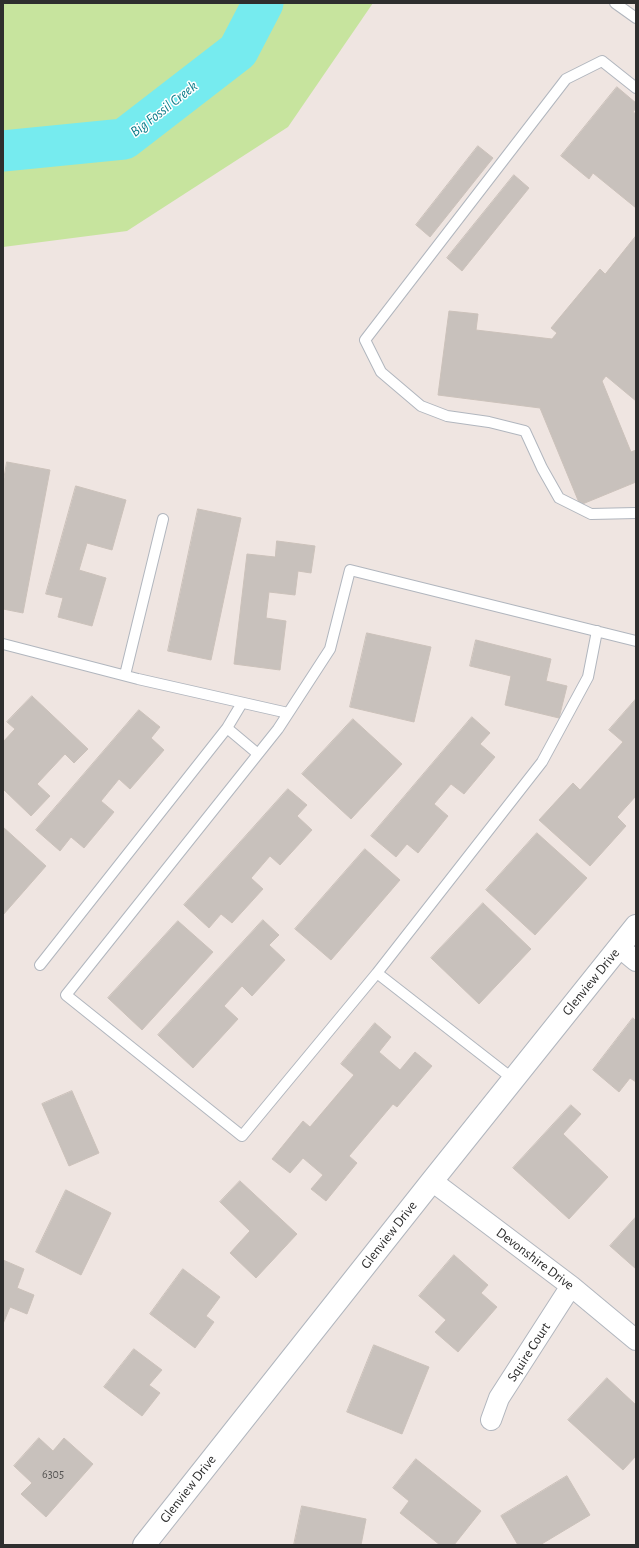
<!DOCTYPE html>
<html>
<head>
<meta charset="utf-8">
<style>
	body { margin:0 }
	#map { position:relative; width:639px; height:1548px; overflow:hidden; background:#efe5e1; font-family:"Alegreya Sans",sans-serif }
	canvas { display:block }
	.frame { position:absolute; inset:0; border:4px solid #2e2e2e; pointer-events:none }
</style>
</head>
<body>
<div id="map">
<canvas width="639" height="1548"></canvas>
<div class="frame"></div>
</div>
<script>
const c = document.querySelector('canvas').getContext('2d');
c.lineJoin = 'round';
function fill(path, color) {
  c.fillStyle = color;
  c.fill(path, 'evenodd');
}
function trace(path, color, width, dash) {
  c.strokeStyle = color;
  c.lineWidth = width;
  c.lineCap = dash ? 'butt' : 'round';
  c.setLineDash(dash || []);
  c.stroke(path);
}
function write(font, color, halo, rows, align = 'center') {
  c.font = font + ' "Alegreya Sans",sans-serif';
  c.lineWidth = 3;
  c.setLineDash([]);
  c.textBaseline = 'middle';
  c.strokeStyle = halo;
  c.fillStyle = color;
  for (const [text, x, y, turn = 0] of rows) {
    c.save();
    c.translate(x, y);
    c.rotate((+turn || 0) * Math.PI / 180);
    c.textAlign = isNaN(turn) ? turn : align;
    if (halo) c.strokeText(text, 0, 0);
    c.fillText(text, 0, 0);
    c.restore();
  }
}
const green = new Path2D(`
	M3,3H373L288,127L127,231L3,247Z`);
const river = new Path2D(`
	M3,151L124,139L238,51L263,3`);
const building = new Path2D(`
	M617,87L636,103V108L633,112L636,114V208L593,173L589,179L561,156Z
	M478,146L493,158L430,237L416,225Z
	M514,175L529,188L462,271L447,258Z
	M636,236V401L606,376L602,381L631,452L636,450V482L580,505L540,408L438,395L449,311L478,314L476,330L552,339L557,333L551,328L600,269L605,274Z
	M7,462L50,470L23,613L3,609V484Z
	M76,486L126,500L112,550L87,543L79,570L106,578L92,626L58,617L63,598L46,594Z
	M198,509L241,518L211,660L168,651Z
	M277,541L315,546L311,573L298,571L295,595L269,592L266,618L286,621L280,670L234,664L247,554L275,557Z
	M367,633L431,647L414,722L350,707Z
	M476,640L551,659L546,681L567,686L559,718L505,705L511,676L470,666Z
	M32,696L88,749L74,763L65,754L37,784L50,796L31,816L3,789V742L15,729L7,722Z
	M636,699V796L617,817L626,826L590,866L539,820L573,783L580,790L623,742L609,730Z
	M139,710L160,727L151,738L164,750L130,789L119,779L101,801L114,812L84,848L71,837L60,851L36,830Z
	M472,717L490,733L480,744L495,757L464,794L451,784L434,804L448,816L418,853L407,844L396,857L371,836Z
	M353,719L402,764L351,819L302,774Z
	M288,789L307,805L297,816L312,830L280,865L270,856L251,878L263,889L232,923L221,914L209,928L184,905Z
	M3,827L46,866L3,915Z
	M537,833L587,878L535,935L486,890Z
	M365,849L400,880L331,960L295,929Z
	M483,903L531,949L479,1004L431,958Z
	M263,920L279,935L269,945L285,960L252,996L242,986L224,1006L238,1019L193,1068L158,1035Z
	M178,921L213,952L142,1030L108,998Z
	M633,1018L636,1021V1082L630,1078L619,1092L593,1070Z
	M375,1023L391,1037L379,1052L400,1070L415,1052L432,1066L397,1107L393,1104L349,1156L357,1163L326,1201L311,1189L323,1175L303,1158L290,1173L272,1159L303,1121L310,1127L354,1075L341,1064Z
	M72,1091L99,1153L69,1166L42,1104Z
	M571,1105L581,1114L563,1134L608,1177L569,1219L513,1168Z
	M240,1181L297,1234L256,1278L230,1253L250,1231L220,1202Z
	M66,1190L111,1213L81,1275L36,1252Z
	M636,1217V1269L610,1246Z
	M454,1255L488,1285L481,1293L497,1307L458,1352L435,1332L446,1320L419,1296Z
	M3,1260L24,1269L17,1288L34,1295L27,1314L10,1307L3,1324Z
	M183,1269L220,1297L206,1316L214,1322L195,1348L150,1314Z
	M374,1345L429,1367L402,1434L347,1412Z
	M134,1349L162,1370L149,1385L160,1393L142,1416L104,1387Z
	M607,1378L636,1405V1456L623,1470L568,1420Z
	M39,1438L53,1451L64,1438L93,1464L46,1517L21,1494L32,1483L14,1466Z
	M416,1459L481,1511L454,1545H440L400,1513L409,1501L393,1488Z
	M567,1476L590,1515L540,1545H518L501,1516Z
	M302,1506L366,1519L361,1545H294Z`);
const lane = new Path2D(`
	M615,3L636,18
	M636,88L602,61L566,79L365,340L381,372L421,406L447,416L489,422L525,431L542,468L559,498L591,514L636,513
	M3,644L138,679L288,713
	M125,675L163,519
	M227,728L258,754
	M40,965L227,728L242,703
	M377,973L542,762L588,677L597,631
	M513,1079L377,973L242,1136L66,995L278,729L330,649L350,570L636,641`);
const street = new Path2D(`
	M619,947L636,961
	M432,1181L571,1286L636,1340
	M491,1420L499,1398L571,1286`);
const secondary = new Path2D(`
	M144,1545L432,1181L636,926`);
const numberNames = [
	["6305",53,1474]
];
const streetNames = [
	["Glenview Drive",591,982,-51],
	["Glenview Drive",389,1235,-52],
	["Devonshire Drive",535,1259,37],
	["Squire Court",529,1352,-57],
	["Glenview Drive",188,1489,-52]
];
const waterNames = [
	["Big Fossil Creek",164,109,-38]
];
fill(green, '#c7e49e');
trace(river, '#76ebef', 41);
fill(building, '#c8c1bc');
trace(building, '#cbc1ba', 1);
trace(lane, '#b1b6be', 12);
trace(street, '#b1b6be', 22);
trace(secondary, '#b1b6be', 24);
trace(lane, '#fff', 10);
trace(street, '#fff', 20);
trace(secondary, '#fff', 22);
write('12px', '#545352', null, numberNames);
write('14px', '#2e2e2e', '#fff', streetNames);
write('italic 15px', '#0e7e8b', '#fff', waterNames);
</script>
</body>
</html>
